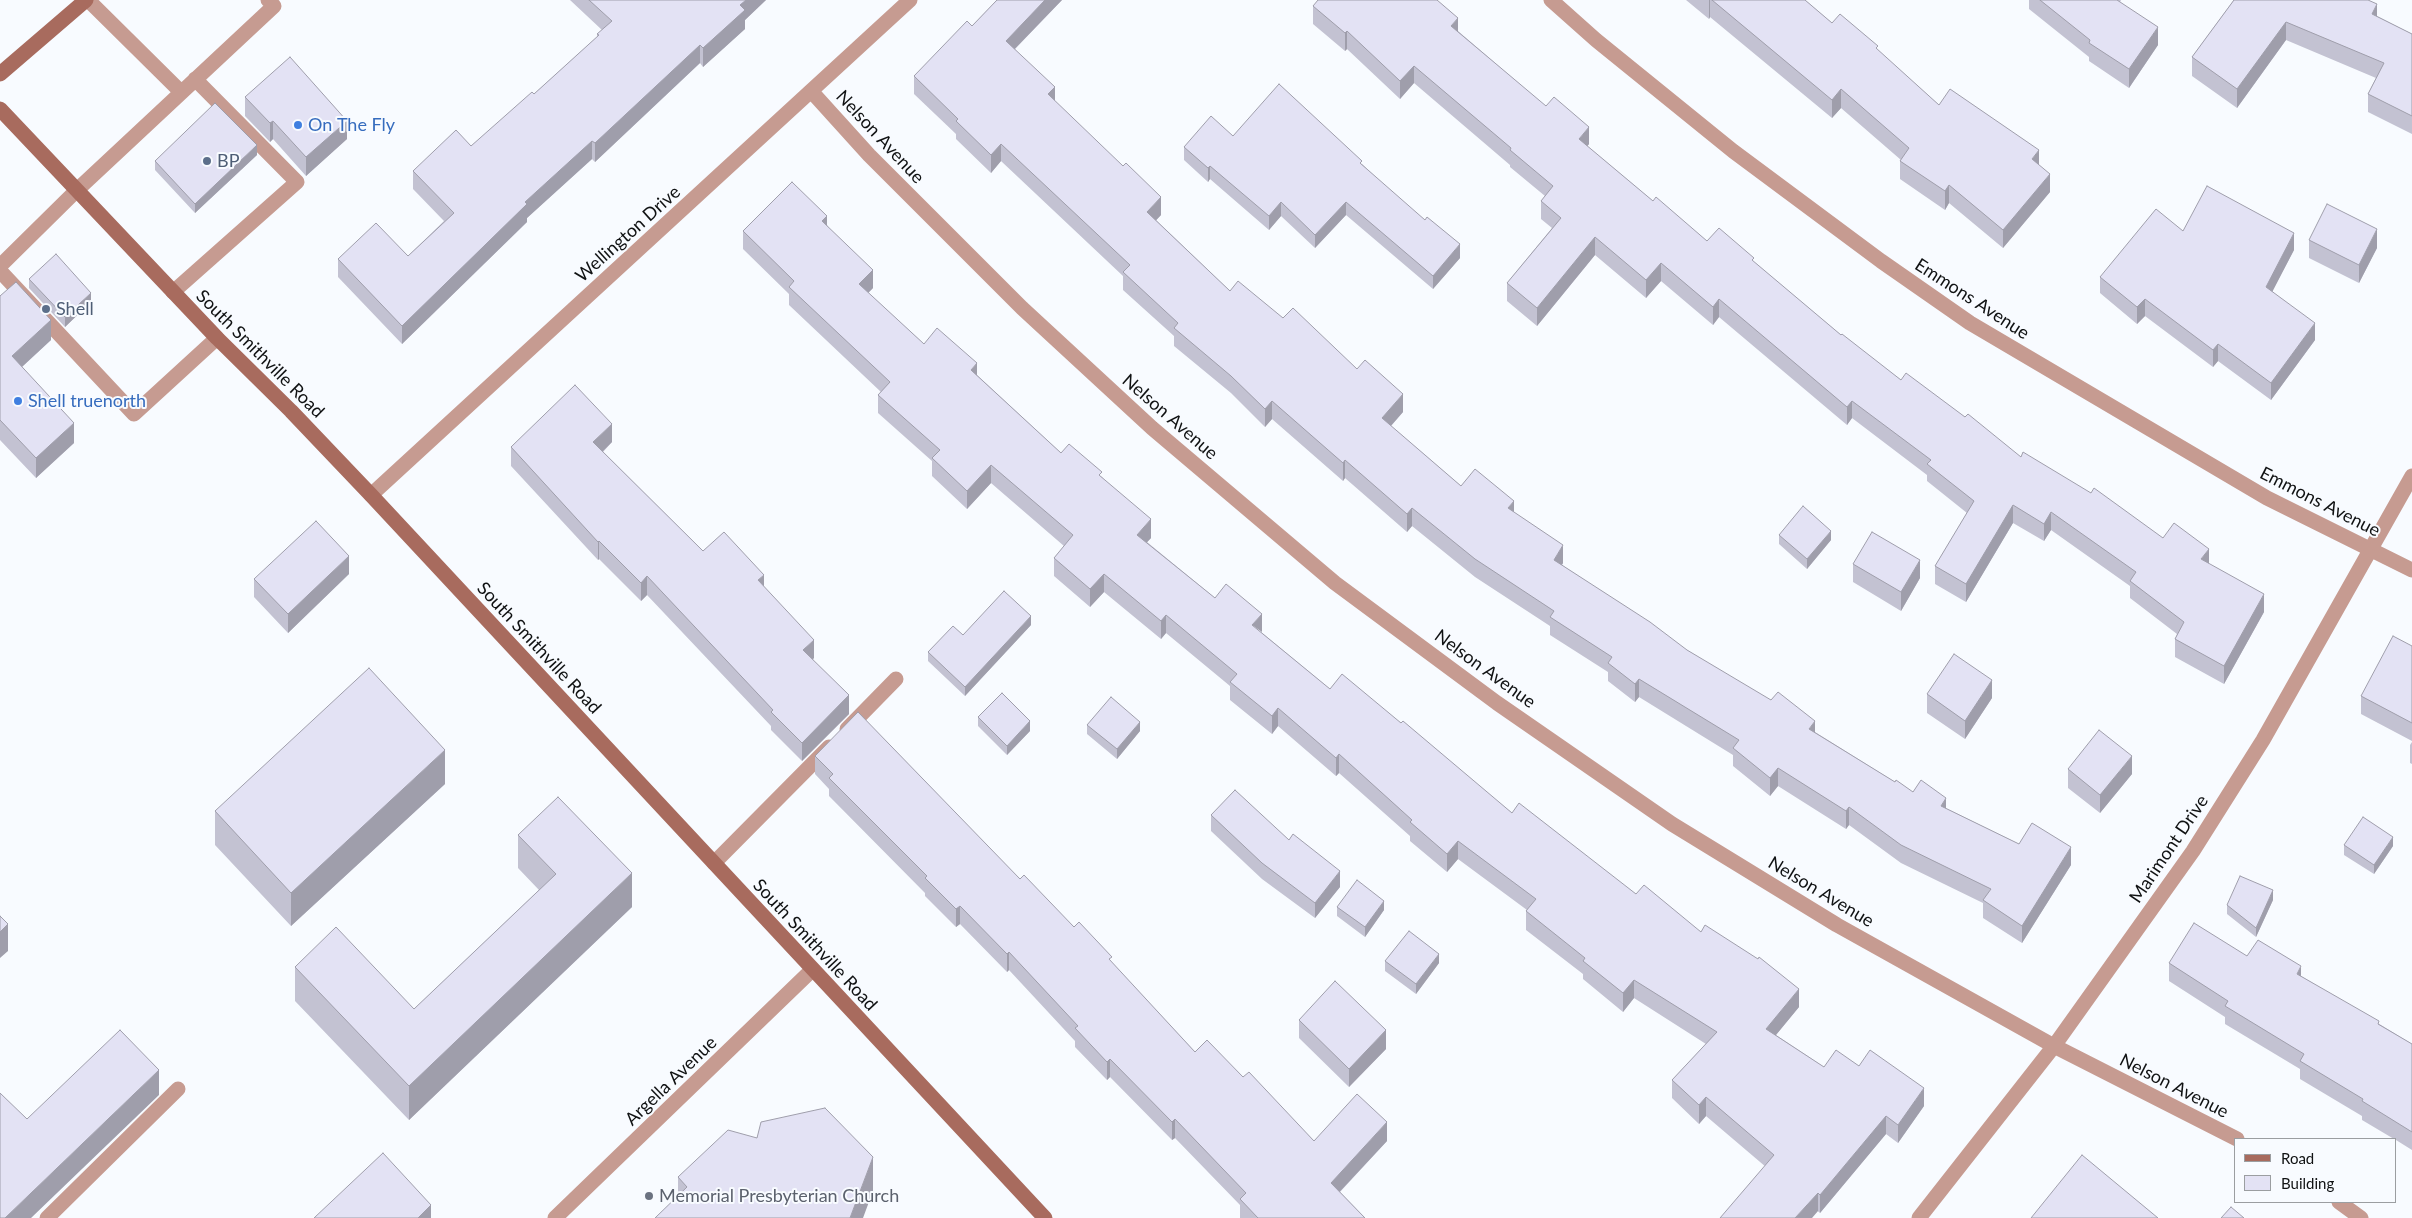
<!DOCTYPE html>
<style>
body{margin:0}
#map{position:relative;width:2412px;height:1218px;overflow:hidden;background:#f8fbff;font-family:Lato,sans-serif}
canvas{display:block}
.legend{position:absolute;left:2234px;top:1138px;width:162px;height:65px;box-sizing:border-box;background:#f8fbff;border:1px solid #9b9ea1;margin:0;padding:6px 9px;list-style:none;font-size:15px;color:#101213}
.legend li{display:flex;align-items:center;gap:10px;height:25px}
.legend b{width:25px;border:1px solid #9b9ea1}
</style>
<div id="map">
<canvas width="2412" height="1218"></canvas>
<ul class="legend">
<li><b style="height:6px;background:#a86b5e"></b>Road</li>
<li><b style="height:14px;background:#e3e2f4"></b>Building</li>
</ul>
</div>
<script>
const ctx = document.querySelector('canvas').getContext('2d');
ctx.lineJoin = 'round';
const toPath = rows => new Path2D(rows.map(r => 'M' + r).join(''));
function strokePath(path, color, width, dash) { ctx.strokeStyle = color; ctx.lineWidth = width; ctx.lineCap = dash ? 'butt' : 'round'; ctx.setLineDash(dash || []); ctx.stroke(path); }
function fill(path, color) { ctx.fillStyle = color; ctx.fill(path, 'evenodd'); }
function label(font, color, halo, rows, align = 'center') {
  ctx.font = font + ' Lato,sans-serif'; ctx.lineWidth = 4; ctx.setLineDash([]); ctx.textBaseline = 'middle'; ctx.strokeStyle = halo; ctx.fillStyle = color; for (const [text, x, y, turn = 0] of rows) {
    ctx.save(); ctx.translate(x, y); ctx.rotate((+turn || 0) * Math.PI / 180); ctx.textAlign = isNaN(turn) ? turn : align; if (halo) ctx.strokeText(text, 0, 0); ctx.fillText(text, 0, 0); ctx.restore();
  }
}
strokePath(toPath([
 [88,0,181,92],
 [0,266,77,190,274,6,268,0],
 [0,271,134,414,217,338],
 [173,292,297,182,195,79],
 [847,729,896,679],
 [714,863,829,747],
 [47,1218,178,1089]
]), '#c69b91', 15);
strokePath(toPath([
 [1551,0,1596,40,1733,151,1881,261,1970,323,2267,498,2412,570],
 [812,92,869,155,1022,308,1152,428,1335,583,1497,703,1672,824,1837,925,2054,1046,2237,1139],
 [371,495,910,0],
 [2339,1202,2361,1218],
 [555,1218,812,970],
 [1919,1218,2054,1046,2193,851,2263,740,2412,476]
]), '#c69b91', 15);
strokePath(toPath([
 [0,74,86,0],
 [0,109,217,338,291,411,371,495,1045,1218]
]), '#a86b5e', 15);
fill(toPath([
 [570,0,766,0,745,20,745,29,703,67,700,63,595,162,592,159,527,218,527,222,402,344,338,277,338,259,408,256,444,221,413,189,413,171,471,146,534,94,597,37,597,34,602,30],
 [997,0,1062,0,1015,49,1055,101,1161,215,1156,220,1230,291,1283,318,1357,369,1403,412,1391,426,1461,486,1514,512,1563,563,1562,565,1687,650,1815,732,1895,782,1913,792,2019,844,2071,865,2022,943,1983,918,1983,903,1901,863,1849,825,1846,829,1778,786,1770,796,1733,766,1733,755,1639,697,1635,702,1608,681,1608,672,1550,635,1550,626,1475,577,1412,526,1407,532,1345,478,1343,481,1272,419,1265,427,1231,393,1174,346,1174,336,1123,290,1123,276,1001,161,991,173,956,139,956,134,914,94,914,76,972,26],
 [1686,0,1805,0,1832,23,1878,51,1939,105,2039,165,2050,192,2003,248,1949,203,1945,210,1900,179,1900,161,1901,160,1841,108,1832,118,1710,17,1709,19],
 [2029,0,2121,0,2120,2,2158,45,2129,88,2089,61,2089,57,2029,9],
 [2233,0,2368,0,2377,16,2412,34,2412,134,2368,112,2368,94,2376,78,2286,40,2237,108,2192,76,2192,57,2233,1],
 [1313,6,1458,31,1589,144,1587,146,1653,201,1707,241,1754,262,1841,335,1901,380,1965,417,2021,457,2209,564,2264,612,2224,684,2175,657,2175,639,2177,634,2130,598,2130,586,2051,530,2044,541,2013,523,1966,602,1935,584,1935,566,1967,513,1927,481,1927,475,1852,418,1847,425,1719,317,1713,325,1661,281,1646,298,1595,255,1537,326,1507,301,1507,283,1552,228,1541,219,1541,201,1545,196,1510,167,1510,165,1414,83,1400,99,1347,49,1345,51,1313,24],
 [245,97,347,139,306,176,273,139,270,142,245,116],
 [1233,136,1362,164,1460,258,1433,289,1346,215,1315,248,1281,216,1269,230,1210,179,1208,182,1184,160,1184,147],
 [257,155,195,213,155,170,155,161],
 [827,225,873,288,868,293,924,344,977,375,1061,453,1102,477,1151,538,1147,542,1215,598,1261,632,1330,689,1401,723,1512,813,1636,894,1701,932,1799,1007,1776,1035,1824,1067,1859,1066,1924,1106,1898,1143,1886,1134,1820,1213,1706,1116,1699,1124,1672,1098,1672,1080,1706,1044,1634,998,1623,1012,1583,979,1583,974,1526,930,1526,911,1527,910,1458,859,1447,872,1410,841,1410,836,1339,773,1336,776,1278,726,1272,734,1230,700,1230,686,1166,633,1161,639,1104,592,1090,607,1054,576,1054,558,1064,546,991,483,967,509,932,476,932,461,878,413,878,395,881,392,789,305,789,294,743,249,743,231],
 [2183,231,2294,250,2272,291,2315,340,2271,400,2218,361,2213,367,2145,316,2137,324,2100,293,2100,277],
 [2309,240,2377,248,2359,283,2309,258],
 [29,279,91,302,65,327,29,288],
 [0,296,51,340,22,367,74,443,36,478,0,440],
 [612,442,603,452,703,551,764,587,814,658,813,659,849,714,802,761,771,730,771,726,647,595,641,601,599,559,598,560,511,466,511,447],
 [1779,535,1831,540,1807,569,1779,544],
 [1853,564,1920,578,1901,611,1853,582],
 [349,574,288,633,254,597,254,579],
 [1031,625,965,696,928,661,928,652,963,635],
 [2412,646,2412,741,2361,714,2361,696],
 [1927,694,1992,698,1965,739,1927,713],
 [978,717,1030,731,1007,755,978,726],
 [1087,725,1140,731,1117,759,1087,734],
 [2412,742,2412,764,2410,763,2410,745],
 [815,756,1020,879,1074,927,1112,963,1195,1052,1243,1077,1314,1141,1387,1141,1340,1192,1365,1218,1240,1218,1240,1205,1175,1138,1172,1140,1110,1077,1107,1080,1075,1047,1075,1041,1009,970,1007,972,960,924,956,927,925,896,925,893,829,796,829,789,815,774],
 [2068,769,2132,774,2100,813,2068,788],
 [445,784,291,926,215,845,215,811],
 [1211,815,1340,887,1315,918,1262,879,1211,831],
 [518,835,632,907,409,1120,295,1001,295,967,414,1009,539,890,518,868],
 [2344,845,2393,846,2374,874,2344,855],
 [2273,900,2256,937,2227,914,2227,905],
 [1337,907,1384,910,1365,937,1337,916],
 [2247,956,2301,976,2412,1044,2412,1150,2396,1140,2396,1139,2394,1139,2362,1120,2362,1116,2300,1079,2300,1069,2225,1024,2225,1017,2169,981,2169,963],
 [1385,961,1439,963,1416,994,1385,971],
 [1299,1020,1386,1049,1349,1087,1299,1038],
 [678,1177,873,1191,678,1196]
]), '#c3c2d2');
fill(toPath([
 [746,0,766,0,745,20,745,29,703,67,703,48,740,5],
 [1045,0,1062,0,1006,58,1006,41],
 [1709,0,1710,0,1710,17,1709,19],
 [2377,4,2377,22,2372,14],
 [1458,18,1458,36,1451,26],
 [2286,22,2286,40,2237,108,2237,89],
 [2158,27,2158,45,2129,88,2129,69],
 [1347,31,1347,49,1345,51,1345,33],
 [700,45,700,63,595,162,595,143],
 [1414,66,1414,83,1400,99,1400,81],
 [1055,87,1055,105,1048,94],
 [1841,89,1841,108,1832,118,1832,100],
 [273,121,273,139,270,142,270,123],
 [347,121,347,139,306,176,306,157],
 [1589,127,1589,144,1579,157,1579,139],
 [592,141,592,159,527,218,527,222,402,344,402,326,525,202],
 [1001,144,1001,161,991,173,991,155],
 [257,145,257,155,195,213,195,204],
 [2039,150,2039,169,2032,159],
 [1210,166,1210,179,1208,182,1208,168],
 [2050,174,2050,192,2003,248,2003,230],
 [1949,185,1949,203,1945,210,1945,191],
 [1161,197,1161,215,1147,230,1147,212],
 [1281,202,1281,216,1269,230,1269,216],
 [1346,202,1346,215,1315,248,1315,235],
 [827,216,827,234,822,221],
 [2377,229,2377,248,2359,283,2359,265],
 [2294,233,2294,250,2266,304,2266,287],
 [1595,237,1595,255,1537,326,1537,308],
 [1460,244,1460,258,1433,289,1433,276],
 [1661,263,1661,281,1646,298,1646,280],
 [873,270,873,288,859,302,859,284],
 [91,293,91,302,65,327,65,317],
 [1719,299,1719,317,1713,325,1713,307],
 [2145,299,2145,316,2137,324,2137,307],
 [51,320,51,340,12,376,12,356],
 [2315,323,2315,340,2271,400,2271,383],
 [2218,344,2218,361,2213,367,2213,350],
 [977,363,977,381,971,370],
 [1403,394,1403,412,1382,436,1382,418],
 [1272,401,1272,419,1265,427,1265,409],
 [1852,401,1852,418,1847,425,1847,407],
 [74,423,74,443,36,478,36,458],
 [612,424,612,442,593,461,593,442],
 [1345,460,1345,478,1343,481,1343,463],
 [991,465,991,483,967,509,967,491],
 [1514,501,1514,518,1508,508],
 [2013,505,2013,523,1966,602,1966,584],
 [1412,508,1412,526,1407,532,1407,514],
 [2051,512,2051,530,2044,541,2044,524],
 [1151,519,1151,538,1137,553,1137,535],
 [1831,531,1831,540,1807,569,1807,559],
 [599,541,599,559,598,560,598,542],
 [1563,545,1563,563,1554,578,1554,560],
 [2209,549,2209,567,2201,559],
 [349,556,349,574,288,633,288,614],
 [1920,560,1920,578,1901,611,1901,592],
 [1104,574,1104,592,1090,607,1090,589],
 [764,575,764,593,758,580],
 [647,576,647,595,641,601,641,583],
 [2264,594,2264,612,2224,684,2224,666],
 [1262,614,1262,632,1252,625],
 [1166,615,1166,633,1161,639,1161,621],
 [1031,616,1031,625,965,696,965,687],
 [814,640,814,658,803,668,803,650],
 [1639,679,1639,697,1635,702,1635,684],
 [1992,680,1992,698,1965,739,1965,721],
 [849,695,849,714,802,761,802,743],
 [1278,708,1278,726,1272,734,1272,716],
 [1030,721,1030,731,1007,755,1007,746],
 [1815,721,1815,739,1809,729],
 [1140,722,1140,731,1117,759,1117,749],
 [445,750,445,784,291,926,291,893],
 [1339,754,1339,773,1336,776,1336,758],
 [2132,756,2132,774,2100,813,2100,795],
 [1778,768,1778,786,1770,796,1770,778],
 [1946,798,1946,816,1941,806],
 [1849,807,1849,825,1846,829,1846,811],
 [2393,837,2393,846,2374,874,2374,865],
 [1458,841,1458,859,1447,872,1447,854],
 [2071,847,2071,865,2022,943,2022,926],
 [1340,871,1340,887,1315,918,1315,903],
 [632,873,632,907,409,1120,409,1086],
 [2273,890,2273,900,2256,937,2256,928],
 [1384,901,1384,910,1365,937,1365,927],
 [960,906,960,924,956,927,956,909],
 [8,924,8,951,0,958,0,932],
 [1009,952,1009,970,1007,972,1007,954],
 [1439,954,1439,963,1416,994,1416,984],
 [2301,966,2301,984,2297,974],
 [1634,980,1634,998,1623,1012,1623,993],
 [1799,989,1799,1007,1766,1047,1766,1029],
 [1386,1030,1386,1049,1349,1087,1349,1069],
 [1110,1059,1110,1077,1107,1080,1107,1062],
 [159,1070,159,1095,31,1218,5,1218],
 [1924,1088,1924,1106,1898,1143,1898,1125],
 [1706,1097,1706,1116,1699,1124,1699,1105],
 [1886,1116,1886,1134,1820,1213,1820,1195],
 [1175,1119,1175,1138,1172,1140,1172,1122],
 [1387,1122,1387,1141,1331,1201,1331,1183],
 [873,1157,873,1191,863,1218,850,1218],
 [1818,1193,1818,1211,1812,1218,1795,1218],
 [431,1205,431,1218,418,1218]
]), '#9f9eab');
const building = toPath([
 [589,0,746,0,740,5,745,10,703,48,700,45,595,143,592,141,525,202,527,204,402,326,338,259,376,223,408,256,454,213,413,171,456,130,471,146,532,92,534,94,599,35,597,34,612,21,589,0],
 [997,0,1045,0,1006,41,1055,87,1048,94,1123,166,1126,163,1161,197,1147,212,1230,291,1238,281,1283,318,1293,308,1357,369,1365,360,1403,394,1382,418,1461,486,1475,469,1514,501,1508,508,1563,545,1554,560,1650,622,1687,650,1771,700,1778,692,1815,721,1809,729,1895,782,1896,780,1913,792,1921,780,1946,798,1941,806,2019,844,2032,823,2071,847,2022,926,1983,900,1991,889,1901,845,1849,807,1846,811,1778,768,1770,778,1733,748,1739,740,1639,679,1635,684,1608,663,1612,657,1550,617,1554,611,1475,559,1412,508,1407,514,1345,460,1343,463,1272,401,1265,409,1231,376,1174,328,1178,323,1123,272,1130,265,1001,144,991,155,956,121,958,119,914,76,967,21,972,26,997,0],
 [1318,0,1437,0,1458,18,1451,26,1546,106,1554,97,1589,127,1579,139,1653,201,1656,197,1707,241,1719,228,1754,258,1752,260,1841,335,1842,334,1901,380,1906,373,1965,417,1968,414,2021,457,2023,452,2091,493,2094,488,2163,538,2174,523,2209,549,2201,559,2264,594,2224,666,2175,639,2184,622,2130,581,2136,572,2051,512,2044,524,2013,505,1966,584,1935,566,1974,501,1927,464,1931,460,1852,401,1847,407,1719,299,1713,307,1661,263,1646,280,1595,237,1537,308,1507,283,1561,218,1541,201,1553,186,1510,150,1511,148,1414,66,1400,81,1347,31,1345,33,1313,6,1318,0],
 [1712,0,1805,0,1832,23,1840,14,1878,46,1876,48,1939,105,1950,89,2039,150,2032,159,2050,174,2003,230,1949,185,1945,191,1900,161,1909,148,1841,89,1832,100,1712,0],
 [2040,0,2117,0,2158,27,2129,69,2089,43,2090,40,2040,0],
 [2234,0,2368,0,2377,4,2372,14,2412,34,2412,116,2368,94,2384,63,2286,22,2237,89,2192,57,2234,0],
 [290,57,347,121,306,157,273,121,270,123,245,97,290,57],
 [1279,84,1362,161,1360,163,1425,220,1427,217,1460,244,1433,276,1346,202,1315,235,1281,202,1269,216,1210,166,1208,168,1184,147,1211,116,1233,136,1279,84],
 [215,103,257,145,195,204,155,161,215,103],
 [792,182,827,216,822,221,873,270,859,284,924,344,937,328,977,363,971,370,1061,453,1069,444,1102,472,1099,475,1151,519,1137,535,1215,598,1226,584,1262,614,1252,625,1330,689,1342,674,1401,723,1403,721,1512,813,1519,803,1636,894,1644,885,1701,932,1705,925,1758,959,1759,957,1799,989,1766,1029,1824,1067,1836,1050,1859,1066,1870,1050,1924,1088,1898,1125,1886,1116,1820,1195,1818,1193,1795,1218,1720,1218,1774,1155,1706,1097,1699,1105,1672,1080,1717,1032,1634,980,1623,993,1583,961,1585,958,1526,911,1536,899,1458,841,1447,854,1410,822,1412,820,1339,754,1336,758,1278,708,1272,716,1230,682,1237,674,1166,615,1161,621,1104,574,1090,589,1054,558,1073,535,991,465,967,491,932,458,940,450,878,395,890,382,789,287,794,281,743,231,792,182],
 [2207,186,2294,233,2266,287,2315,323,2271,383,2218,344,2213,350,2145,299,2137,307,2100,277,2156,209,2183,231,2207,186],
 [2327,204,2377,229,2359,265,2309,240,2327,204],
 [56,254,91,293,65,317,29,279,56,254],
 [16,282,51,320,12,356,74,423,36,458,0,420,0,296,16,282],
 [575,385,612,424,593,442,703,551,724,532,764,575,758,580,814,640,803,650,849,695,802,743,771,712,773,710,647,576,641,583,599,541,598,542,511,447,575,385],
 [1803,506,1831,531,1807,559,1779,535,1803,506],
 [316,521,349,556,288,614,254,579,316,521],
 [1872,532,1920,560,1901,592,1853,564,1872,532],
 [1004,591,1031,616,965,687,928,652,953,626,963,635,1004,591],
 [2393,636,2412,646,2412,723,2361,696,2393,636],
 [1954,654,1992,680,1965,721,1927,694,1954,654],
 [369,668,445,750,291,893,215,811,369,668],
 [1002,693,1030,721,1007,746,978,717,1002,693],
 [1111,697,1140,722,1117,749,1087,725,1111,697],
 [858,712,1020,879,1024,875,1074,927,1079,922,1112,957,1109,959,1195,1052,1207,1040,1243,1077,1249,1072,1314,1141,1357,1094,1387,1122,1331,1183,1365,1218,1258,1218,1240,1199,1246,1193,1175,1119,1172,1122,1110,1059,1107,1062,1075,1028,1078,1026,1009,952,1007,954,960,906,956,909,925,878,927,876,829,778,833,774,815,756,858,712],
 [2099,730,2132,756,2100,795,2068,769,2099,730],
 [1235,790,1289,840,1293,834,1340,871,1315,903,1262,863,1211,815,1235,790],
 [558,797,632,873,409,1086,295,967,336,927,414,1009,556,874,518,835,558,797],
 [2363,817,2393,837,2374,865,2344,845,2363,817],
 [2240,876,2273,890,2256,928,2227,905,2240,876],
 [1357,880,1384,901,1365,927,1337,907,1357,880],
 [0,916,8,924,0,932,0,916],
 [2194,923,2247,956,2258,940,2301,966,2297,974,2379,1021,2378,1024,2412,1044,2412,1132,2362,1101,2363,1099,2300,1061,2304,1054,2225,1006,2228,1001,2169,963,2194,923],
 [1409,931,1439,954,1416,984,1385,961,1409,931],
 [1335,981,1386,1030,1349,1069,1299,1020,1335,981],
 [120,1030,159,1070,5,1218,0,1218,0,1093,27,1119,120,1030],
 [825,1108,873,1157,850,1218,655,1218,687,1187,678,1177,728,1130,757,1138,761,1122,825,1108],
 [383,1153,431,1205,418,1218,314,1218,383,1153],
 [2082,1155,2158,1218,2031,1218,2082,1155],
 [2231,1207,2244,1218,2221,1218,2231,1207]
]);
fill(building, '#e3e2f4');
strokePath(building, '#9f9eab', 1);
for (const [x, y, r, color] of [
 [298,125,5,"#3f7fe0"],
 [207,161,5,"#5c6f8a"],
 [46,309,5,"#5c6f8a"],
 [18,401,5,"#3f7fe0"],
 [649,1196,5,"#6b7280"]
]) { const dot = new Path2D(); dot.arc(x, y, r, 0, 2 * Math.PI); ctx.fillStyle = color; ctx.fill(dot); strokePath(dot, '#f8fbff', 2); }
label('18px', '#366cbe', '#f8fbff', [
 ["On The Fly",308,125],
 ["Shell truenorth",28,401]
], 'left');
label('18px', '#101213', '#f8fbff', [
 ["Nelson Avenue",880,137,47],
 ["Wellington Drive",628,234,-42],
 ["Emmons Avenue",1972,299,33],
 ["South Smithville Road",260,354,45],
 ["Nelson Avenue",1170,417,41],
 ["Emmons Avenue",2320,502,27],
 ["South Smithville Road",539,648,47],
 ["Nelson Avenue",1485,669,36],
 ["Marimont Drive",2169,849,-56],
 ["Nelson Avenue",1821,892,31],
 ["South Smithville Road",815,945,47],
 ["Argella Avenue",671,1081,-44],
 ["Nelson Avenue",2174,1086,27]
]);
label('18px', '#4e5e75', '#f8fbff', [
 ["BP",217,161],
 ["Shell",56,309]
], 'left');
label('18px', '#5b616d', '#f8fbff', [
 ["Memorial Presbyterian Church",659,1196]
], 'left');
</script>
